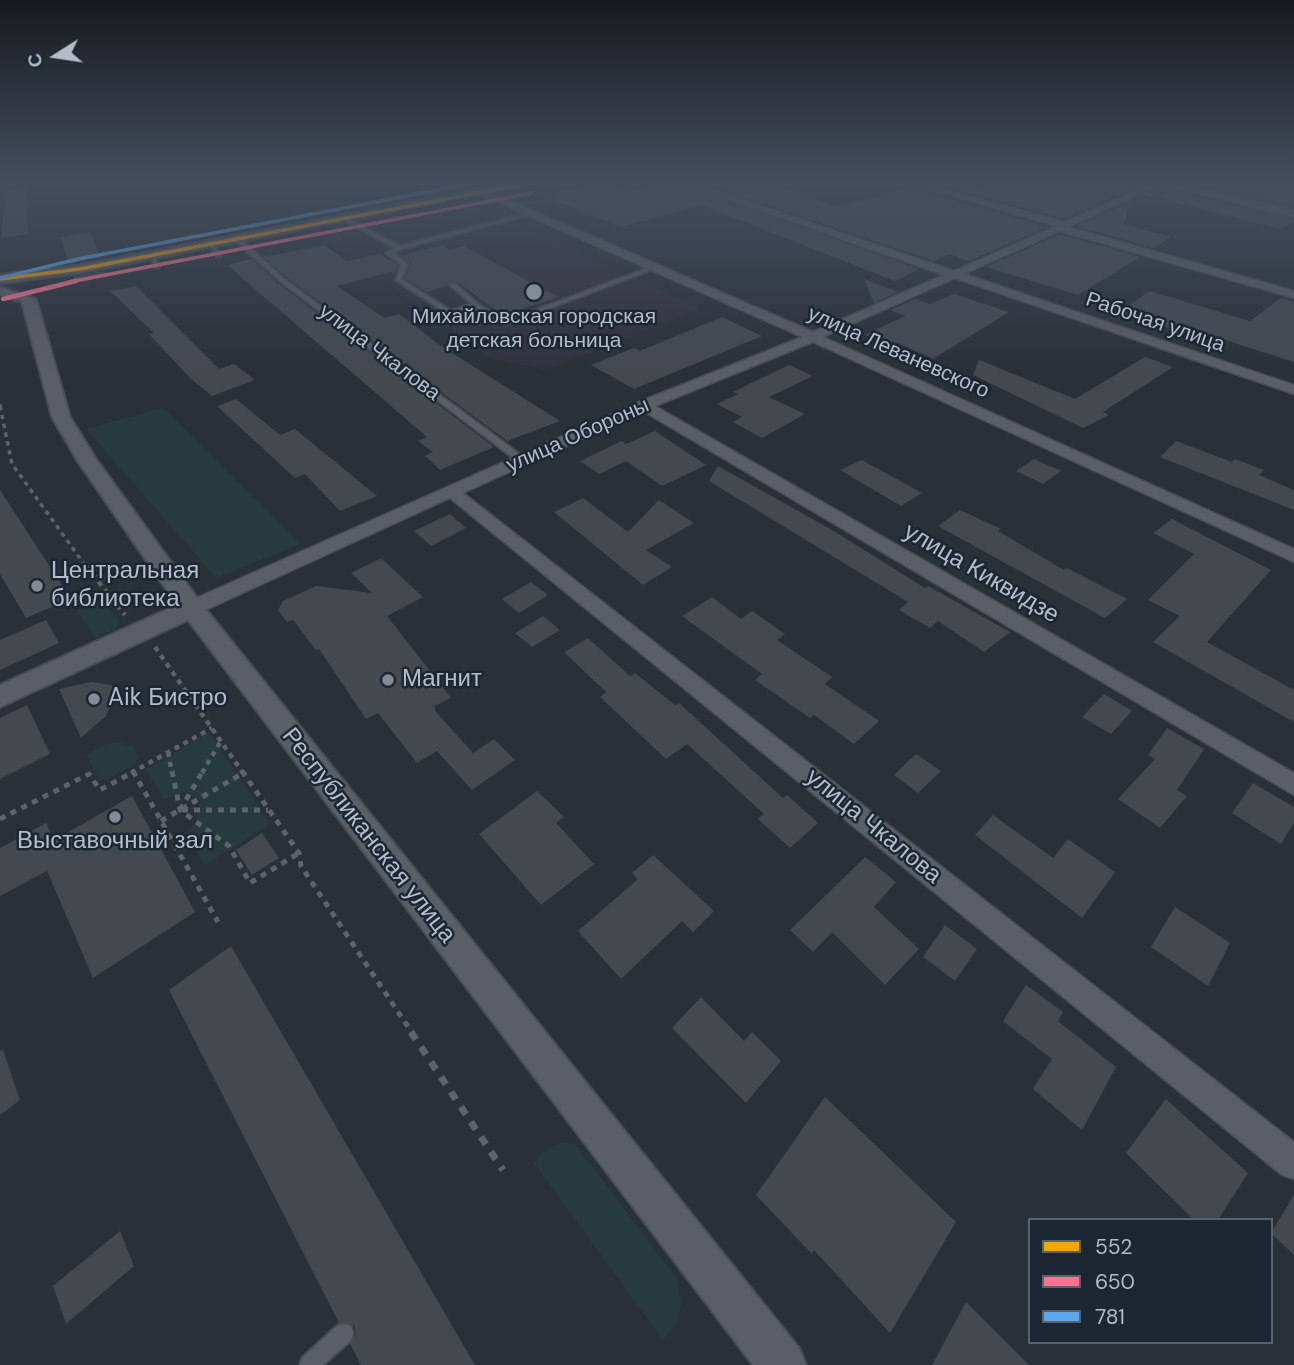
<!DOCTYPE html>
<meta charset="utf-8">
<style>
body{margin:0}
#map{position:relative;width:1294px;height:1365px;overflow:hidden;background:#2a3038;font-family:"DM Sans",sans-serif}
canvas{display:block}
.legend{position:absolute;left:1028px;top:1218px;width:245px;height:126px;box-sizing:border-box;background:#1d2633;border:2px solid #59626f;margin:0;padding:9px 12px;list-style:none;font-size:21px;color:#b4bcc9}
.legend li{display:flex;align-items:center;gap:14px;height:35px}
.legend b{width:35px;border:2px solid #59626f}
.north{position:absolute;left:21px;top:21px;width:70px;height:70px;-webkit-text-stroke:5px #1d2633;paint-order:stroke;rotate:258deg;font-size:19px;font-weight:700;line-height:28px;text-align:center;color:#b4bcc9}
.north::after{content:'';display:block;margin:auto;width:24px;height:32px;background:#b4bcc9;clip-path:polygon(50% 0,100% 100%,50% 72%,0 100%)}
</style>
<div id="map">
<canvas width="1294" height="1365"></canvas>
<ul class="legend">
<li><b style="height:9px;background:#f7a600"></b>552</li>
<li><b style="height:9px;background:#fc738d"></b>650</li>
<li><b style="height:9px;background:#5aa8eb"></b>781</li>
</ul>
<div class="north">С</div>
</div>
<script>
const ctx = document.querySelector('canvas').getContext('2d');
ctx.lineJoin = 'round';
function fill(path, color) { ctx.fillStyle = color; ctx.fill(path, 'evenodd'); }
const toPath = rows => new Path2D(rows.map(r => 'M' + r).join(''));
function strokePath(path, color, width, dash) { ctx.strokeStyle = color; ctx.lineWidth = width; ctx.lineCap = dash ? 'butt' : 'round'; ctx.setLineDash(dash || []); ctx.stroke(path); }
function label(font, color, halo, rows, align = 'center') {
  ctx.font = font + ' "DM Sans",sans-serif'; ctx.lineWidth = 5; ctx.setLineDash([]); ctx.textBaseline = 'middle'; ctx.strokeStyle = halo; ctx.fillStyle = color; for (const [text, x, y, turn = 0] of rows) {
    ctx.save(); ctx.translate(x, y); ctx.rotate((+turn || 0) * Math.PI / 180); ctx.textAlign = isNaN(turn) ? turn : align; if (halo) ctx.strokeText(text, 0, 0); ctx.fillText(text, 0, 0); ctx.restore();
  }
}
fill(toPath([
 [470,206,508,220,701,308,547,370,491,358,323,237]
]), '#31303e');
fill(toPath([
 [163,408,301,544,216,578,86,429],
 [103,602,119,621,116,629,95,638,77,611],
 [209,732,270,824,205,865,185,833,195,823,201,800,187,791,164,799,146,770],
 [119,742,133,747,138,757,135,764,106,780,100,780,86,755,106,744],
 [561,1142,575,1144,677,1278,681,1305,677,1323,663,1340,534,1163,543,1152]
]), '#273a3e');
fill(toPath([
 [597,183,607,183,629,192,661,183,679,183,919,269,895,281,701,205,621,227,543,196],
 [702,183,772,183,838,207,911,187,1048,227,969,261,949,254,934,261],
 [932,183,967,183,981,187,992,183,1147,183,1064,219],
 [1188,183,1294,183,1294,207],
 [27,187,28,234,1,238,6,190],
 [1162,187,1294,220,1294,222,1281,229,1145,195],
 [1130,201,1124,224,1171,237,1153,248,1076,226],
 [91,232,100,258,69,264,61,237],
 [1060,234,1140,257,1078,295,986,267],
 [324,245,347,261,380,254,399,265,395,275,391,272,337,286,384,318,399,314,441,346,560,421,507,441,286,277,263,257],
 [441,245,451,250,464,246,558,297,503,315,457,282,427,292,404,278,411,263,401,256],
 [252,259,278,283,494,447,440,470,425,456,433,452,418,441,427,437,227,265],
 [105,271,107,277,75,283,73,277],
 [864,279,898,292,874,303],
 [136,286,219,369,234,364,255,380,212,396,191,379,149,334,154,333,110,291],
 [1150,291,1250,321,1281,298,1294,302,1294,362,1204,333,1198,337,1118,312],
 [954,294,1009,312,933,359,898,343,891,346,865,335,905,316,890,310,915,299,929,304],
 [722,317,762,336,634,389,591,365,634,348,640,351],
 [1145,357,1173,367,1103,412,1109,415,1083,428,973,375,979,360,1075,399],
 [789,365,813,376,769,397,805,414,762,438,733,422,742,417,717,404,738,394,733,392],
 [236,399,280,435,295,429,377,496,340,511,305,474,295,478,217,406],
 [655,431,706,465,662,486,626,461,599,474,580,461,622,441,626,444],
 [1176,441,1232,462,1235,459,1264,470,1259,475,1294,490,1294,510,1160,457],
 [1034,459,1061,471,1043,484,1016,471],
 [862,460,922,493,901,506,840,470],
 [718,466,832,530,925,588,928,586,1010,632,984,652,938,621,930,628,899,610,908,602,709,481],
 [0,490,71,599,26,618,0,574],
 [583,498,628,532,659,500,694,523,646,550,672,567,643,585,554,512],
 [960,510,1001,529,998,531,1064,570,1067,568,1127,599,1105,618,938,526],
 [450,514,466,528,431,546,414,531],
 [1172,519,1271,570,1207,642,1294,690,1294,722,1153,642,1180,616,1148,600,1194,554,1153,533],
 [381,558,423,597,387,616,451,698,434,706,436,712,473,753,494,739,515,760,472,790,437,751,417,763,378,713,366,719,319,649,316,650,293,620,287,622,278,610,283,601,316,586,372,593,351,573],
 [531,582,548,595,519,613,502,599],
 [712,597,741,619,752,611,785,634,777,640,832,677,825,684,879,721,854,744,814,715,810,718,755,680,762,674,682,616],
 [543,616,560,630,532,647,515,633],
 [46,620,59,643,0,670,0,640],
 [588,638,630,676,635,673,675,705,679,703,783,798,787,795,818,823,790,848,758,819,764,814,687,744,666,759,600,697,606,692,564,652],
 [91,682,112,685,115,695,106,716,81,738,59,689],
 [1104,694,1132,711,1111,734,1082,717],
 [27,705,50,754,0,779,0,718],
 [1167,728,1204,749,1177,790,1187,796,1160,828,1118,799,1155,759,1148,755],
 [916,754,941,771,918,793,894,775],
 [1253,783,1294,807,1294,823,1281,844,1232,813],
 [537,791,564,817,556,823,594,864,541,905,479,834],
 [132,796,195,912,93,978,47,871,0,896,0,848,46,823,54,840],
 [993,815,1053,858,1068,839,1115,872,1082,918,975,835],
 [262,833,279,858,252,875,236,850],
 [653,855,714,911,693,932,682,921,621,979,578,931,638,879,632,873],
 [865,857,896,882,874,907,919,949,885,985,832,932,813,952,790,930],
 [1175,907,1230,943,1208,986,1151,947],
 [945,925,977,949,955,981,923,957],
 [231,946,419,1269,475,1365,361,1365,350,1344,356,1334,354,1325,339,1323,169,990],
 [1026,985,1063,1012,1058,1021,1116,1067,1082,1130,1033,1089,1052,1059,1003,1021],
 [701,997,744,1041,752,1032,781,1061,746,1103,672,1028],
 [3,1050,20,1100,0,1115,0,1051],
 [825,1097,956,1222,890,1333,814,1250,812,1254,756,1195],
 [1166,1099,1248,1173,1218,1220,1194,1220,1126,1153],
 [1294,1195,1294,1255,1271,1233],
 [120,1231,134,1266,66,1324,53,1286],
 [966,1302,1029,1365,932,1365]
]), '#444950');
const service = toPath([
 [528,213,532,214,401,249,393,253,408,264,401,279,451,311,472,304,450,285,455,284,478,304,506,321,651,267,656,268,505,325,475,307,448,314,396,280,402,264,386,253,395,248,342,219,346,218,400,246,528,213],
 [236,239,240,239,284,279,526,459,526,463,520,463,280,281,236,241,236,239],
 [208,244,212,244,221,254,221,256,217,256,208,244],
 [150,255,154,255,159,267,155,267,150,255],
 [344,1324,351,1326,353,1333,351,1340,323,1365,300,1365,302,1358,337,1326,344,1324]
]);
const minor = toPath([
 [0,183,7,183,0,186,0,183],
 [682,183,694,183,954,271,1056,226,908,183,922,183,1064,222,1153,183,1164,183,1068,227,1294,291,1294,298,1060,231,964,274,1294,385,1294,394,955,278,823,337,1294,549,1294,562,813,342,655,406,1294,773,1294,795,643,411,463,493,1294,1142,1294,1179,1282,1175,450,498,199,613,185,613,182,608,185,603,639,402,802,337,479,194,479,190,485,190,813,332,944,275,682,183]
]);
const tertiary = toPath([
 [513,183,535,183,80,273,0,283,0,275,80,265,513,183],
 [1158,183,1177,183,1294,210,1294,218,1158,183],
 [0,287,36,299,70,417,96,459,200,602,799,1348,806,1365,753,1365,188,620,0,707,0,685,177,605,77,460,52,417,22,302,0,295,0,287]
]);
strokePath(service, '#484c53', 4);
strokePath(minor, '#484c53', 3);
strokePath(tertiary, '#484c53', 4);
strokePath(toPath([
 [0,404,1,408]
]), '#5d636a', 2.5, [3.5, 3.5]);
strokePath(toPath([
 [0,406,12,464,87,568]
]), '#5d636a', 3.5, [4.5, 4.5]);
strokePath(toPath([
 [86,566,125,615],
 [155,647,243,773],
 [168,752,172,773],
 [131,773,212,728],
 [202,773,221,741]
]), '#5d636a', 4.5, [5, 5]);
strokePath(toPath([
 [133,771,218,922],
 [172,771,180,810,229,846,250,883,299,853],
 [242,771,299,853,301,866,412,1033],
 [180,810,203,771],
 [182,810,268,810],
 [0,819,89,774,100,790,135,771],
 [161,821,243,773]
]), '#5d636a', 5, [6, 6]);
strokePath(toPath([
 [411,1032,503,1170]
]), '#5d636a', 7, [9, 9]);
fill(service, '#5a5e66');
fill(minor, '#5a5e66');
fill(tertiary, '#5a5e66');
strokePath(toPath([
 [0,279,80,269,530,183]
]), '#f7a600', 3.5);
strokePath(toPath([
 [69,282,532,193]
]), '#fc738d', 3.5);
strokePath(toPath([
 [3,299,76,281]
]), '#fc738d', 4.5);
strokePath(toPath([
 [0,278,78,259,475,183]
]), '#5aa8eb', 3.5);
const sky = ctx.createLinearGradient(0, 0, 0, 374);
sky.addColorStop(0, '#171a1f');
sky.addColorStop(0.49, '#444e5e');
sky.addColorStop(1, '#444e5e00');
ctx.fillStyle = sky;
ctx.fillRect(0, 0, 1294, 374);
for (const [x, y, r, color] of [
 [534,292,9,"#848b96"],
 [37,586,7,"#848b96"],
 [388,680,7,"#848b96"],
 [94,699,7,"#848b96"],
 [115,817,7,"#848b96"]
]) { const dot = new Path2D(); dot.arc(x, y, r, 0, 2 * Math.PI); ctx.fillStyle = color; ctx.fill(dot); strokePath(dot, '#1d2633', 2.5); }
label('21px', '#b4bcc9', '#1d2633', [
 ["Михайловская городская",534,317],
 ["детская больница",534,341]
]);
label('21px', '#b4bcc9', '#1d2633', [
 ["Рабочая улица",1155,323,19],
 ["улица Чкалова",379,353,37],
 ["улица Леваневского",898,353,24],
 ["улица Обороны",578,436,-24]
]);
label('24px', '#b4bcc9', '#1d2633', [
 ["Центральная",51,572],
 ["библиотека",51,600],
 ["Магнит",402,680],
 ["Aik Бистро",108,699],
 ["Выставочный зал",115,842,"center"]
], 'left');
label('24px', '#b4bcc9', '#1d2633', [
 ["улица Киквидзе",981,574,30],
 ["улица Чкалова",873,827,39],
 ["Республиканская улица",368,836,52]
]);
</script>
